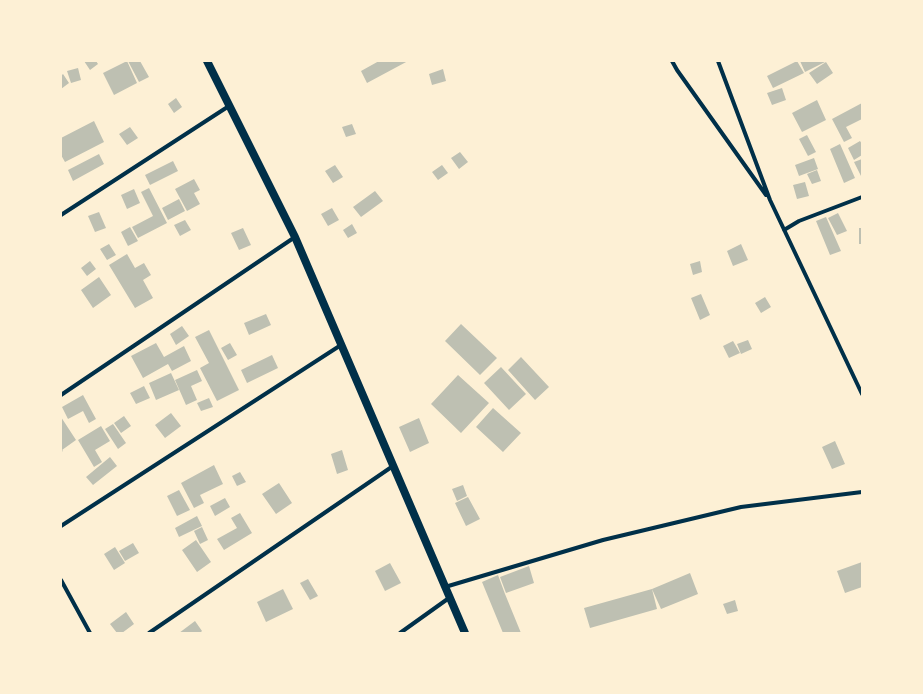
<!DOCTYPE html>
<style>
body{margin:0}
#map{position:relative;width:923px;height:694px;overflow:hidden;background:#fdf0d5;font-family:Karla,sans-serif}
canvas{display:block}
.frame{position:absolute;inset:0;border:62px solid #fdf0d5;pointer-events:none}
</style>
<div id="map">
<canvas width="923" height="694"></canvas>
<div class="frame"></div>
</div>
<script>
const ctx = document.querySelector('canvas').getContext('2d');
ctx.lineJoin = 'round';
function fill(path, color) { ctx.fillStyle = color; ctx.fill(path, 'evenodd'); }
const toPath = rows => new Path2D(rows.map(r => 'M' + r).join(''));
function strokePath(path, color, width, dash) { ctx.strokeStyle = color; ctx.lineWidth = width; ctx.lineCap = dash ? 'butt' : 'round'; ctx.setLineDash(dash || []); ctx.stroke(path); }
fill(toPath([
 [84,61,96,61,98,64,90,70],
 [127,61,137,83,114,95,103,73],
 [128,61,140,61,149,77,139,82],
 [379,61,408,61,367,83,361,71],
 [797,61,804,73,773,88,767,76],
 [800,61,824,61,825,62,805,72],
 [826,62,833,73,817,84,809,73],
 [78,68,81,80,71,83,67,71],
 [443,69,446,81,432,85,429,74],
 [63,74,69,83,61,89,61,76],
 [782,88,786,100,772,105,767,93],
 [176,98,182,107,174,113,168,104],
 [817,100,826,120,802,132,792,113],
 [862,103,862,119,846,127,852,138,844,142,832,119],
 [94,121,104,142,65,162,61,155,61,138],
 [352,124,356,134,346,137,342,127],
 [130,127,138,138,127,145,119,134],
 [807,135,816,152,808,156,799,139],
 [860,141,862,144,862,155,854,160,848,148],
 [840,144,855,178,844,183,830,149],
 [460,152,468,162,459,169,451,158],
 [99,154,104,164,73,181,68,170],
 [814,158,818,169,799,176,795,165],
 [862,159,862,175,861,176,854,162],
 [173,161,178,171,150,185,145,175],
 [335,165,343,177,333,183,325,171],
 [442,165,448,173,438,180,432,172],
 [817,170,821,181,812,184,807,174],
 [194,179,200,190,194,193,200,204,187,211,175,189],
 [805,182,809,196,797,199,793,185],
 [149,188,167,223,138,238,132,227,153,216,141,192],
 [134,189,140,203,127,209,121,195],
 [375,191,383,201,361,217,353,207],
 [179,199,185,211,168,220,162,208],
 [332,208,339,220,328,226,321,214],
 [99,212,106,228,95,232,88,216],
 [838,213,847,231,837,235,828,218],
 [826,217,841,251,830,255,816,221],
 [185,220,191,230,180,236,174,225],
 [352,224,357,233,348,238,343,230],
 [130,227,138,241,128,246,121,232],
 [243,228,251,245,239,250,231,233],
 [859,228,862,228,862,244,859,244],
 [109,244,116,255,107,260,100,249],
 [741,244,748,260,733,266,727,251],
 [127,254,135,268,144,263,151,275,143,280,153,298,135,308,109,265],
 [90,261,96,269,87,276,81,268],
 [700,261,702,272,693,275,690,264],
 [99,277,111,295,93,308,81,290],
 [701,294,710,315,700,320,691,298],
 [765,297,771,307,761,313,755,303],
 [266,314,271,325,249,335,244,323],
 [461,324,497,358,480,375,445,341],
 [182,326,189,336,176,345,170,334],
 [209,330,239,390,217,401,200,368,209,363,195,337],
 [748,340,752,349,741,354,737,344],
 [733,341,740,353,729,358,723,346],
 [156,343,164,357,184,346,191,361,172,371,168,364,143,378,131,356],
 [230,343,237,355,228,360,221,348],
 [272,355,278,368,247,383,241,370],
 [521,357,549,387,535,400,508,370],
 [501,367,526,394,509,410,484,383],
 [197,370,202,381,191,386,197,400,186,405,175,380],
 [171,373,179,390,156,400,149,383],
 [458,375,489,403,461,433,431,404],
 [144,386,150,398,136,404,130,393],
 [83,395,96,419,89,423,83,411,68,419,62,407],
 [209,398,213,407,201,411,197,403],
 [493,408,521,433,503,452,476,427],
 [171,413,181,426,165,438,155,425],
 [124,416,131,426,121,433,114,423],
 [61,417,76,440,62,450,63,451,61,452],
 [419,418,429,443,410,452,399,427],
 [113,424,126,443,118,449,105,429],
 [101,426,110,441,95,450,102,462,94,467,78,440],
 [835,441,845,464,832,469,822,447],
 [342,450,348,470,337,474,331,454],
 [110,457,117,466,93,485,86,477],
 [214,465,223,484,200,495,204,503,194,508,181,483],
 [240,472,246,482,237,486,232,476],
 [279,483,292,503,276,514,262,494],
 [463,485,467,496,457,501,452,489],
 [179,490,190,510,177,516,167,496],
 [468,497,480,519,466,526,455,503],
 [225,498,230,507,215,516,210,506],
 [240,513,252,533,224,550,217,539,237,528,231,518],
 [197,516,202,526,179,537,175,528],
 [202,527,208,540,200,544,194,531],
 [196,540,211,562,197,572,182,550],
 [133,543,139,553,125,561,119,551],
 [115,547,125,563,114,570,104,554],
 [862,562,862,587,845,593,837,571],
 [390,563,401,583,385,591,375,571],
 [529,566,534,583,506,593,500,577],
 [690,573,698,594,661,609,652,589],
 [498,575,505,594,521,633,503,633,482,582],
 [308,579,318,596,310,600,300,583],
 [283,589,293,609,266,622,257,602],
 [652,589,657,609,590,628,584,608],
 [735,600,738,611,727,614,723,604],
 [126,612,134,624,122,633,117,633,110,624],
 [195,621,202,631,200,633,179,633]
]), '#bec0b2');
strokePath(toPath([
 [672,61,677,70,766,195],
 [718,61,770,200,862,394],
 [61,215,229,106],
 [784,230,799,221,862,197],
 [61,395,295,237],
 [61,526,341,345],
 [61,580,90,633],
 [445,587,603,540,741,507,862,492],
 [149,633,393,466],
 [400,633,449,598]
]), '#003049', 4);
strokePath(toPath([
 [207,61,295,237,465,633]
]), '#003049', 8);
</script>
